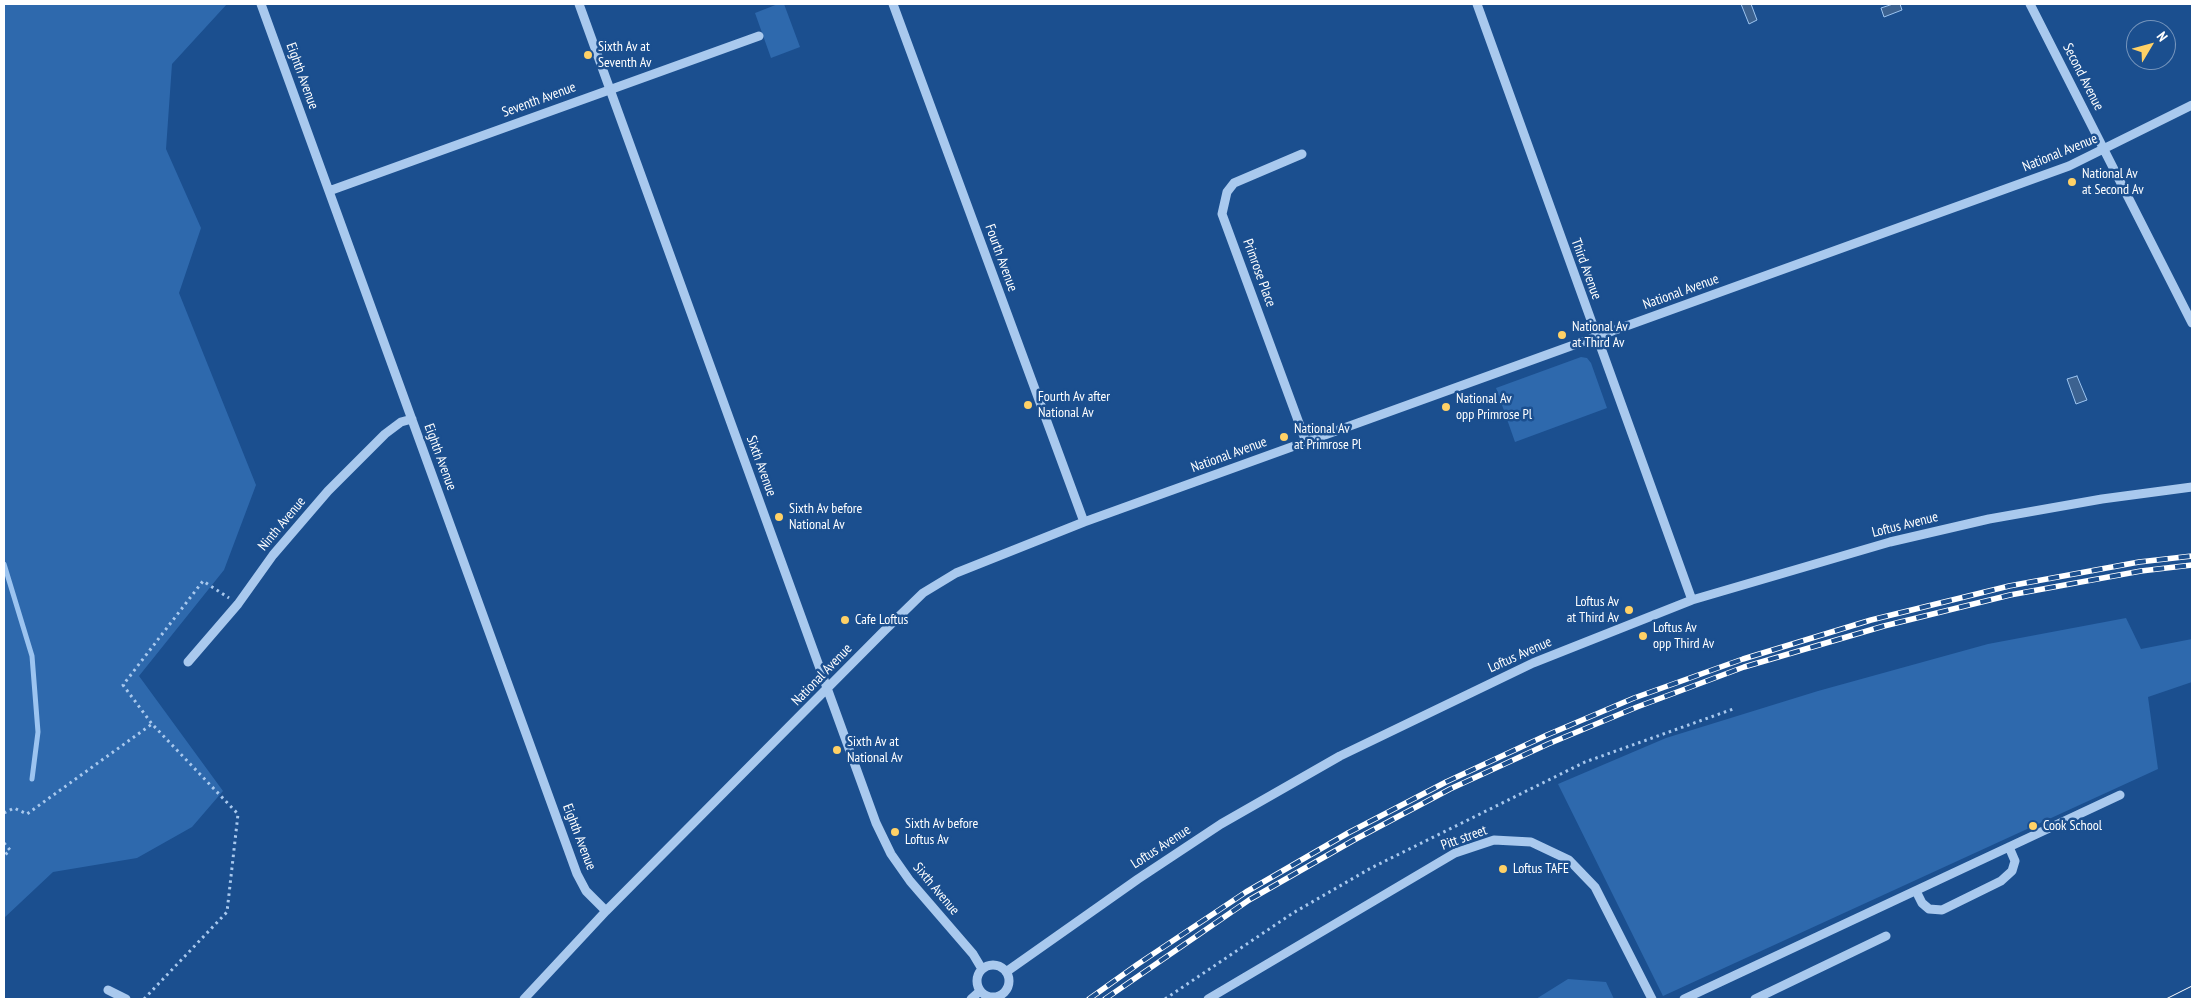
<!DOCTYPE html>
<style>
body{margin:0}
#map{position:relative;width:2196px;height:1003px;overflow:hidden;background:#1b4f8f;font-family:"PT Sans Narrow",sans-serif}
canvas{display:block}
.frame{position:absolute;inset:0;border:5px solid #fff;pointer-events:none}
.north{position:absolute;left:2126px;top:20px;width:50px;height:50px;box-sizing:border-box;background:#1b4f8f;border:1px solid #7695bc;border-radius:50%;rotate:53deg;font-size:14px;font-weight:700;line-height:20px;text-align:center;color:#fff}
.north::after{content:'';display:block;margin:auto;width:18px;height:22px;background:#ffd166;clip-path:polygon(50% 0,100% 100%,50% 72%,0 100%)}
</style>
<div id="map">
<canvas width="2196" height="1003"></canvas>
<div class="frame"></div>
<div class="north">N</div>
</div>
<script>
const ctx = document.querySelector('canvas').getContext('2d');
ctx.lineJoin = 'round';
function fill(path, color) { ctx.fillStyle = color; ctx.fill(path, 'evenodd'); }
const toPath = rows => new Path2D(rows.map(r => 'M' + r).join(''));
function strokePath(path, color, width, dash) { ctx.strokeStyle = color; ctx.lineWidth = width; ctx.lineCap = dash ? 'butt' : 'round'; ctx.setLineDash(dash || []); ctx.stroke(path); }
function label(font, color, halo, rows, align = 'center') {
  ctx.font = font + ' "PT Sans Narrow",sans-serif'; ctx.lineWidth = 5; ctx.setLineDash([]); ctx.textBaseline = 'middle'; ctx.strokeStyle = halo; ctx.fillStyle = color; for (const [text, x, y, turn = 0] of rows) {
    ctx.save(); ctx.translate(x, y); ctx.rotate((+turn || 0) * Math.PI / 180); ctx.textAlign = isNaN(turn) ? turn : align; if (halo) ctx.strokeText(text, 0, 0); ctx.fillText(text, 0, 0); ctx.restore();
  }
}
fill(toPath([
 [4,4,227,4,172,64,166,149,201,228,179,293,256,485,224,570,139,676,223,791,192,827,137,858,53,872,4,918],
 [778,4,784,4,800,47,771,58,755,13],
 [1581,357,1587,358,1591,363,1607,408,1515,442,1496,388],
 [2126,618,2141,649,2192,639,2192,682,2148,697,2158,769,1663,996,1558,784,1666,738,1818,691,1988,644],
 [1568,979,1606,982,1614,999,1536,999]
]), '#2e69ad');
const water = toPath([
 [1741,4,1751,4,1757,20,1749,24,1741,4],
 [1893,4,1900,4,1902,10,1884,17,1881,8,1893,4],
 [2077,376,2087,400,2076,404,2067,379,2077,376]
]);
fill(water, '#3c6290');
strokePath(water, '#9cc4f0', 1);
strokePath(toPath([
 [4,564,32,656,38,732,32,779]
]), '#9cc4f0', 5);
strokePath(toPath([
 [4,813,14,808,27,814,152,724],
 [4,843,10,850,4,856],
 [144,999,227,912,238,814,152,724,123,685,203,581,229,598],
 [1165,999,1293,913,1371,868,1585,762,1736,708]
]), '#a9c9ee', 3, [2.5, 4]);
strokePath(toPath([
 [261,4,577,874,586,891,606,911],
 [579,4,876,823,891,854,910,881,973,954,982,969],
 [893,4,1084,522],
 [1477,4,1692,600],
 [2030,4,2192,323],
 [1302,154,1234,183,1227,192,1222,214,1306,442],
 [329,191,759,36],
 [188,662,238,604,273,555,328,491,385,434,401,422,412,419],
 [1916,891,1922,903,1929,909,1942,910,2001,881,2012,871,2015,861,2009,847],
 '977 981a16 16 0 1 1 32 0a16 16 0 1 1-32 0Z',
 [1006,972,1138,879,1221,824,1340,756,1533,663,1692,600,1890,542,1989,519,2102,499,2192,487],
 [108,990,126,999],
 [524,999,606,911,885,630,923,593,956,573,1084,522,2069,166,2192,105],
 [971,999,980,991],
 [1208,999,1455,853,1494,840,1531,842,1569,860,1595,887,1652,999],
 [1684,999,2120,795],
 [1755,999,1886,936]
]), '#a9c9ee', 9);
strokePath(toPath([
 [2166,999,2192,986]
]), '#fff', 1);
const rail = toPath([
 [1089,999,1138,964,1246,892,1348,833,1446,782,1547,735,1634,698,1743,659,1871,620,2009,586,2139,562,2192,556],
 [1105,999,1249,900,1354,840,1450,789,1548,744,1637,707,1744,667,1884,626,2010,595,2141,571,2192,565]
]);
strokePath(rail, '#fff', 5.5);
strokePath(rail, '#1b4f8f', 4, [11]);
for (const [x, y, r, color] of [
 [588,55,5,"#ffd166"],
 [2072,182,5,"#ffd166"],
 [1562,335,5,"#ffd166"],
 [1028,405,5,"#ffd166"],
 [1446,407,5,"#ffd166"],
 [1284,437,5,"#ffd166"],
 [779,517,5,"#ffd166"],
 [1629,610,5,"#ffd166"],
 [845,620,5,"#ffd166"],
 [1643,636,5,"#ffd166"],
 [837,750,5,"#ffd166"],
 [2033,826,5,"#ffd166"],
 [895,832,5,"#ffd166"],
 [1503,869,5,"#ffd166"]
]) { const dot = new Path2D(); dot.arc(x, y, r, 0, 2 * Math.PI); ctx.fillStyle = color; ctx.fill(dot); strokePath(dot, '#1b4f8f', 2); }
label('14px', '#fff', '#1b4f8f', [
 ["Sixth Av at",598,47],
 ["Seventh Av",598,63],
 ["National Av",2082,174],
 ["at Second Av",2082,190],
 ["National Av",1572,327],
 ["at Third Av",1572,343],
 ["Fourth Av after",1038,397],
 ["National Av",1038,413],
 ["National Av",1456,399],
 ["opp Primrose Pl",1456,415],
 ["National Av",1294,429],
 ["at Primrose Pl",1294,445],
 ["Sixth Av before",789,509],
 ["National Av",789,525],
 ["Loftus Av",1619,602,"right"],
 ["at Third Av",1619,618,"right"],
 ["Cafe Loftus",855,620],
 ["Loftus Av",1653,628],
 ["opp Third Av",1653,644],
 ["Sixth Av at",847,742],
 ["National Av",847,758],
 ["Sixth Av before",905,824],
 ["Loftus Av",905,840],
 ["Cook School",2043,826],
 ["Loftus TAFE",1513,869]
], 'left');
label('14px', '#fff', '#1b4f8f', [
 ["Eighth Avenue",302,76,70],
 ["Second Avenue",2083,77,63],
 ["Seventh Avenue",539,100,-20],
 ["National Avenue",2060,153,-22],
 ["Fourth Avenue",1001,258,70],
 ["Third Avenue",1586,269,70],
 ["Primrose Place",1259,273,70],
 ["National Avenue",1681,292,-20],
 ["National Avenue",1229,455,-20],
 ["Eighth Avenue",440,457,70],
 ["Sixth Avenue",761,466,70],
 ["Ninth Avenue",282,524,-50],
 ["Loftus Avenue",1905,525,-14],
 ["Loftus Avenue",1520,655,-24],
 ["National Avenue",822,675,-46],
 ["Eighth Avenue",579,837,69],
 ["Pitt street",1464,838,-20],
 ["Loftus Avenue",1161,847,-33],
 ["Sixth Avenue",936,889,50]
]);
</script>
